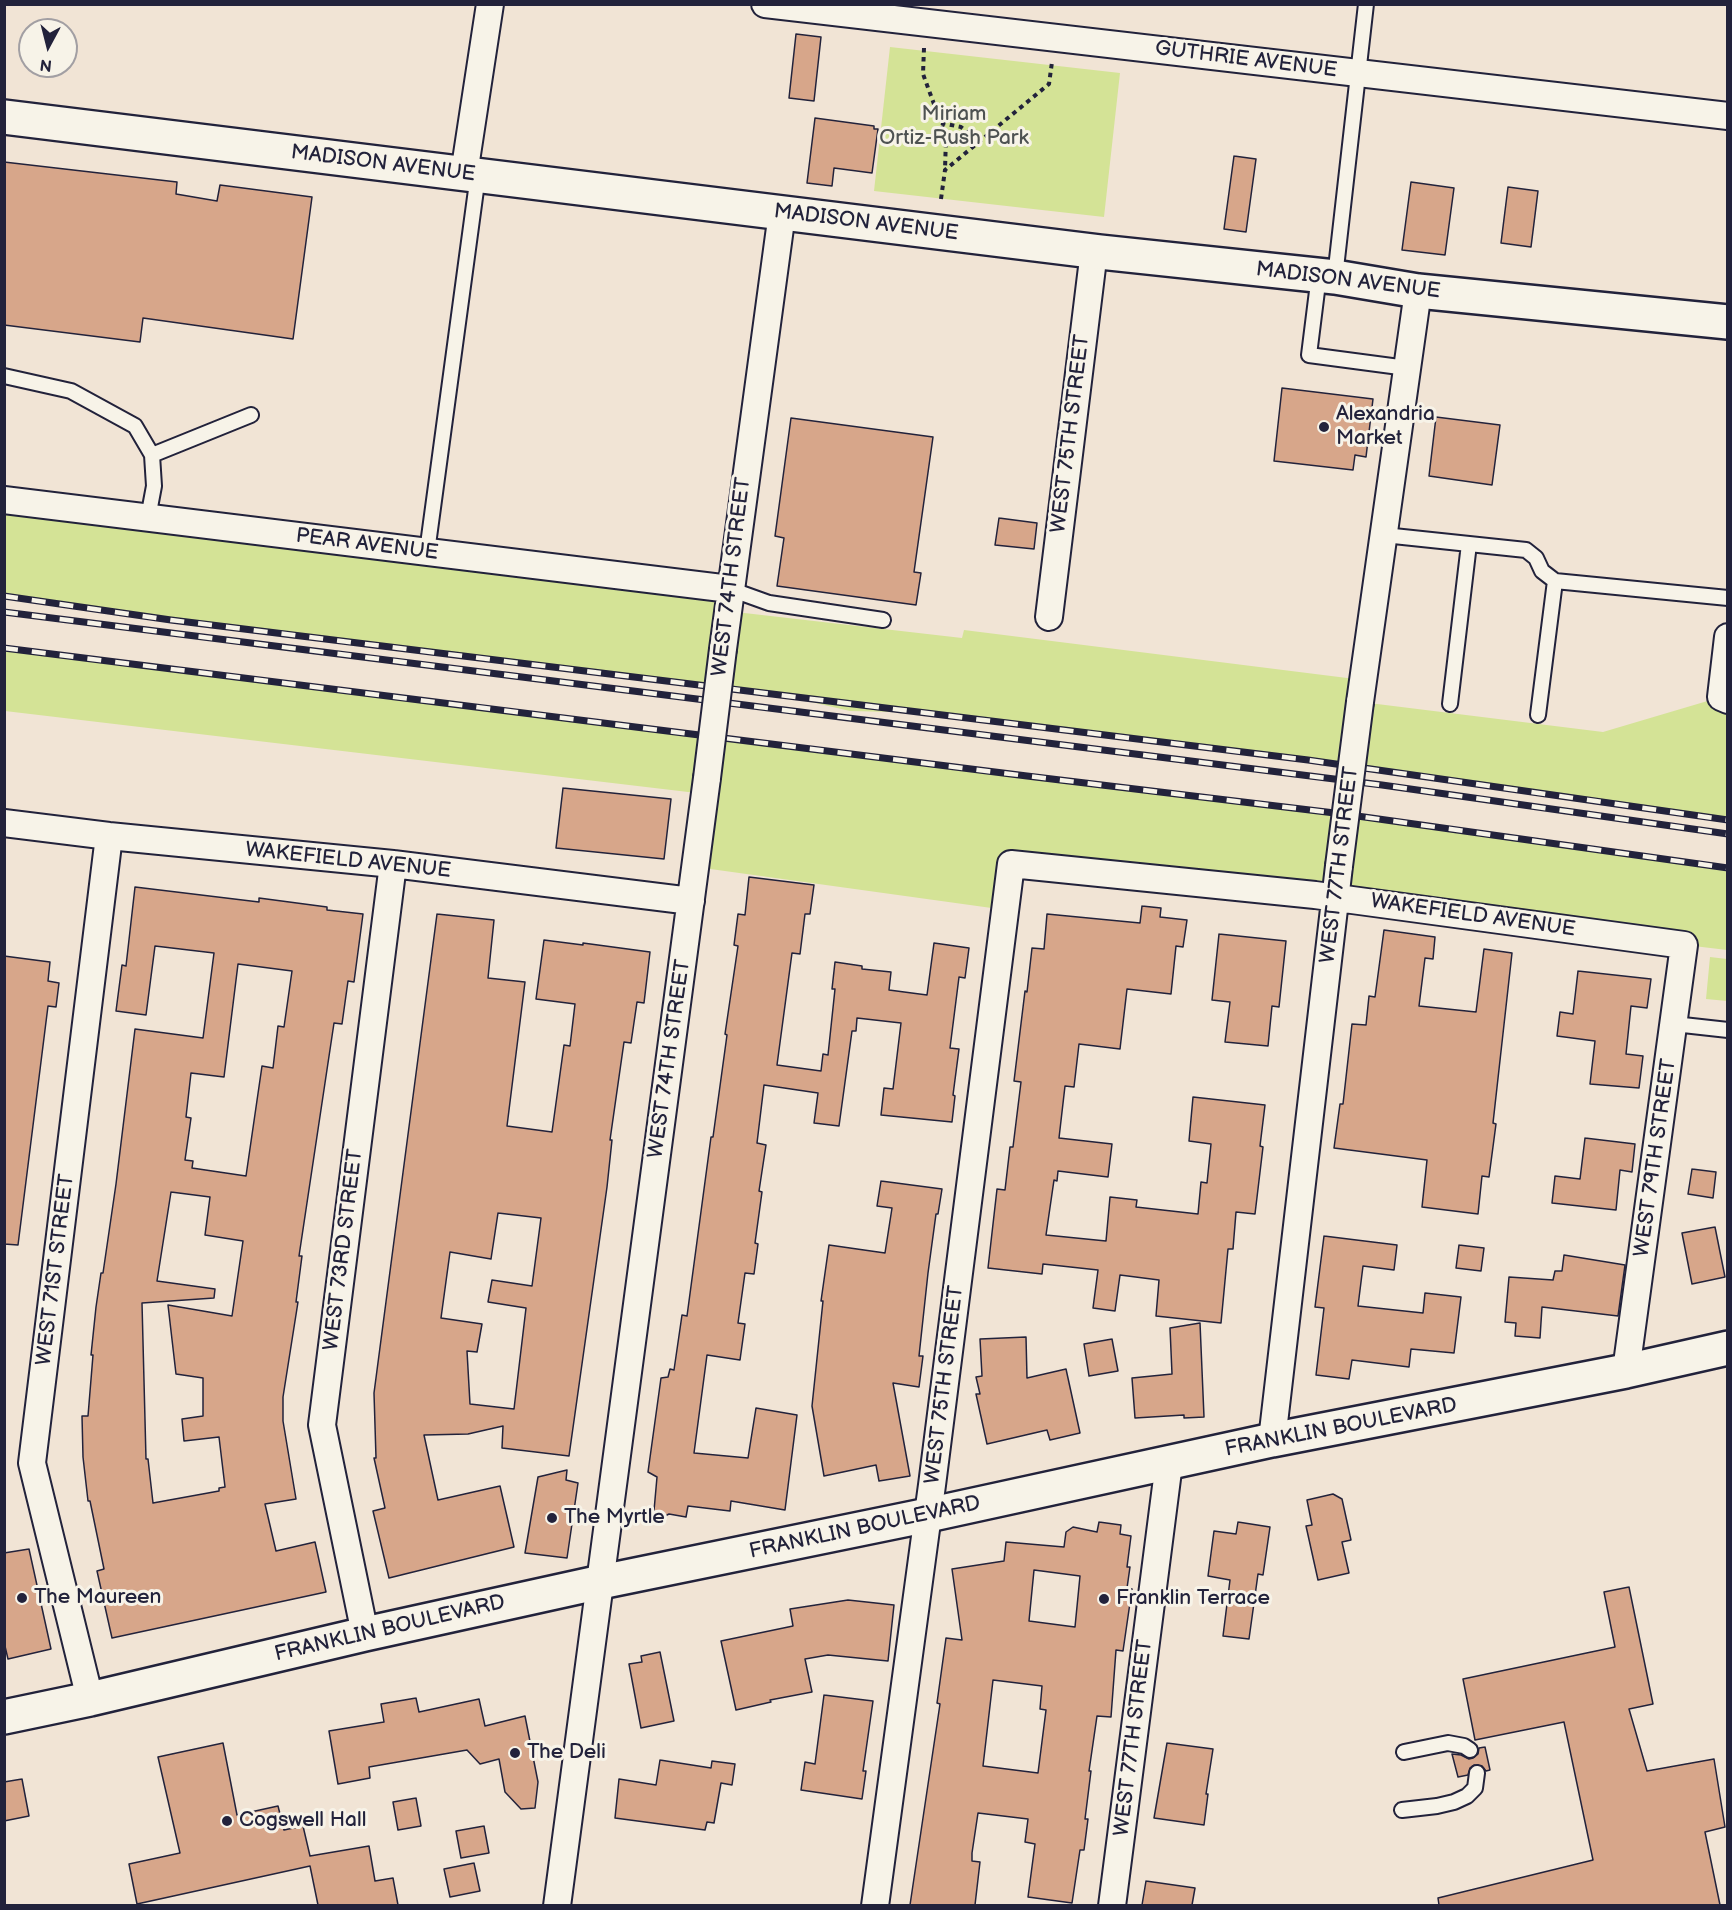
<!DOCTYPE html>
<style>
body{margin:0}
#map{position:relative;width:1732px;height:1910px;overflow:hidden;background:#f1e4d5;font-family:"Balsamiq Sans",sans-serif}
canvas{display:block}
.frame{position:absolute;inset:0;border:6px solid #22223b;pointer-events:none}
.north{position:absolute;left:18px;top:18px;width:60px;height:60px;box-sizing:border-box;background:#f7f3e8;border:2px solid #a29fa3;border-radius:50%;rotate:187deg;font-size:16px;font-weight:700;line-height:24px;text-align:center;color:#22223b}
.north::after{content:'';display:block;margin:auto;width:21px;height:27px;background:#22223b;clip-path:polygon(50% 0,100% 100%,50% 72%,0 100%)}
</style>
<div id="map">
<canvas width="1732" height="1910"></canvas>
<div class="frame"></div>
<div class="north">N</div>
</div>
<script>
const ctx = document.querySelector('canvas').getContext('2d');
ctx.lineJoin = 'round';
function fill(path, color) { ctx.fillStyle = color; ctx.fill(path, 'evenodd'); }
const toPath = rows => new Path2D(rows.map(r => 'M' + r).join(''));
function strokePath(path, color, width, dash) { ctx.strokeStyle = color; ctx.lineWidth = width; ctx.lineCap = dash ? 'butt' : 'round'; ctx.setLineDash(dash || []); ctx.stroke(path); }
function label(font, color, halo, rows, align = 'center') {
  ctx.font = font + ' "Balsamiq Sans",sans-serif'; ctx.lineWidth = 6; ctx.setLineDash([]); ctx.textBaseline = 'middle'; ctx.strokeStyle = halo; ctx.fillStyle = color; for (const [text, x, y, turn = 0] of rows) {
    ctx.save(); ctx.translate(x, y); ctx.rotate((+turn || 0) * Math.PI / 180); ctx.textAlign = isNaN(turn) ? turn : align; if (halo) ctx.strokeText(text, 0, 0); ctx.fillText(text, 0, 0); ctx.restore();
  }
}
fill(toPath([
 [890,47,1120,73,1104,217,874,191],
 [4,500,730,589,727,611,962,638,964,630,1363,680,1361,702,1603,732,1721,697,1727,700,1727,820,1308,760,938,713,850,711,768,692,171,620,5,596],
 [5,648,1027,776,1343,814,1727,868,1727,950,1012,864,1006,910,696,867,705,794,5,711],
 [1710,957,1727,959,1727,1001,1706,999]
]), '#d4e396');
const building = toPath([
 [796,34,821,37,814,101,789,98,796,34],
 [815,118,874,126,874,129,878,129,872,173,834,168,832,186,807,183,815,118],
 [1234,156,1256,159,1246,232,1224,229,1234,156],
 [4,162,177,182,176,194,217,201,220,185,312,197,293,339,143,318,140,342,4,325,4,162],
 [1411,182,1454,188,1445,255,1402,250,1411,182],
 [1508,187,1538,191,1531,247,1501,243,1508,187],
 [1282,388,1373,399,1366,457,1355,455,1353,470,1274,461,1282,388],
 [1436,417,1500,425,1492,485,1429,476,1436,417],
 [791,418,933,437,914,572,921,573,916,605,777,586,784,538,775,536,791,418],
 [999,518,1037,523,1034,549,995,545,999,518],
 [563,788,671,799,664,859,556,848,563,788],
 [749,877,814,885,810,914,805,914,800,954,792,953,777,1065,821,1071,823,1054,828,1055,835,989,832,989,835,962,862,966,862,969,891,972,889,990,927,995,934,943,969,948,965,978,959,977,950,1048,959,1049,953,1095,955,1096,952,1122,881,1115,884,1088,893,1089,901,1023,857,1018,856,1031,852,1031,839,1126,814,1123,818,1093,764,1085,757,1143,766,1145,759,1191,762,1192,755,1243,758,1244,754,1274,745,1273,738,1323,745,1324,740,1360,707,1355,694,1453,748,1458,756,1408,797,1415,785,1510,731,1501,730,1511,688,1506,686,1517,669,1514,653,1522,657,1477,648,1472,661,1378,668,1377,670,1369,674,1370,682,1315,687,1316,711,1137,713,1137,727,1035,725,1034,738,946,734,945,738,914,745,915,749,877],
 [135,887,259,902,259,898,327,907,327,910,363,914,354,982,348,981,342,1024,334,1023,299,1256,302,1256,296,1302,298,1302,283,1397,283,1421,296,1499,265,1504,276,1551,315,1542,326,1592,112,1638,97,1571,104,1569,90,1501,88,1501,83,1457,82,1416,88,1416,93,1355,91,1355,96,1307,101,1273,103,1273,116,1184,135,1029,203,1038,214,953,155,946,146,1015,116,1011,122,965,126,966,135,887],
 [238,964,292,971,284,1027,278,1026,273,1068,262,1066,246,1176,192,1168,193,1161,185,1160,191,1118,186,1117,191,1073,224,1077,238,964],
 [171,1192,210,1197,205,1235,243,1241,232,1316,168,1305,176,1374,203,1378,203,1416,182,1419,184,1441,219,1437,225,1487,219,1488,219,1491,153,1503,148,1459,146,1459,142,1303,214,1298,215,1289,157,1281,171,1192],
 [1142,906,1161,908,1160,917,1187,920,1183,947,1176,946,1171,994,1127,989,1120,1049,1079,1044,1074,1087,1065,1086,1059,1138,1112,1144,1108,1177,1058,1171,1057,1181,1054,1180,1046,1235,1106,1241,1110,1197,1137,1200,1136,1207,1198,1214,1201,1182,1207,1183,1211,1144,1189,1141,1193,1097,1265,1105,1260,1146,1263,1147,1255,1214,1236,1212,1233,1249,1228,1249,1221,1323,1156,1316,1159,1280,1120,1275,1115,1311,1093,1308,1098,1270,1043,1264,1042,1274,988,1268,997,1189,1005,1190,1010,1147,1013,1147,1021,1082,1014,1081,1025,991,1027,992,1032,948,1044,949,1047,914,1140,923,1142,906],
 [437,914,494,920,488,978,525,982,507,1126,552,1132,564,1045,570,1046,575,1004,536,999,544,940,583,945,583,943,650,952,644,1003,637,1002,631,1043,624,1042,610,1140,612,1140,607,1187,569,1456,502,1448,503,1426,468,1434,424,1435,438,1500,500,1486,514,1547,389,1578,373,1511,385,1508,374,1458,376,1458,374,1393,437,914],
 [498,1213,541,1218,532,1286,492,1280,488,1302,526,1308,514,1409,470,1404,467,1351,477,1352,482,1324,441,1318,450,1252,491,1259,498,1213],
 [1384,930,1435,937,1433,959,1425,958,1419,1006,1476,1012,1484,949,1512,953,1493,1123,1496,1124,1489,1177,1482,1176,1478,1214,1422,1207,1427,1160,1334,1148,1340,1104,1343,1104,1352,1024,1366,1025,1369,996,1375,997,1384,930],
 [1219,934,1286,941,1279,1007,1272,1006,1268,1046,1225,1042,1230,1002,1212,1000,1219,934],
 [4,956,50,962,48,981,59,983,56,1007,48,1006,18,1245,4,1244,4,956],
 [1578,971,1651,979,1647,1008,1631,1006,1626,1054,1643,1056,1639,1088,1590,1084,1595,1041,1557,1036,1560,1012,1573,1014,1578,971],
 [1585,1138,1635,1144,1632,1172,1620,1170,1616,1210,1552,1203,1555,1176,1580,1179,1585,1138],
 [1692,1169,1716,1172,1713,1198,1688,1194,1692,1169],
 [881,1181,942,1189,938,1214,936,1214,928,1273,919,1356,923,1356,919,1387,893,1383,910,1476,879,1481,876,1465,824,1476,812,1406,823,1301,821,1301,829,1245,885,1253,892,1208,877,1206,881,1181],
 [1715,1227,1725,1277,1692,1284,1682,1233,1715,1227],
 [1324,1236,1397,1245,1394,1270,1363,1266,1358,1306,1423,1313,1425,1293,1461,1297,1454,1353,1411,1349,1409,1367,1352,1360,1349,1379,1316,1375,1324,1308,1315,1307,1324,1236],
 [1459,1245,1484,1248,1481,1271,1456,1268,1459,1245],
 [1564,1255,1625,1265,1618,1316,1542,1307,1540,1338,1515,1336,1516,1323,1505,1322,1509,1277,1553,1280,1555,1271,1562,1271,1564,1255],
 [1200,1323,1204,1417,1184,1418,1184,1415,1135,1418,1132,1378,1172,1374,1170,1328,1200,1323],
 [1026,1337,1027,1378,1066,1369,1080,1433,1050,1440,1047,1430,987,1444,976,1394,980,1394,976,1377,982,1376,980,1339,1026,1337],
 [1112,1339,1118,1371,1089,1376,1084,1344,1112,1339],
 [567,1470,566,1480,578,1483,567,1558,525,1553,538,1477,567,1470],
 [1333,1494,1342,1499,1351,1540,1342,1542,1349,1573,1318,1580,1306,1526,1312,1525,1307,1500,1333,1494],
 [1099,1522,1121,1525,1120,1534,1131,1536,1127,1567,1130,1567,1127,1588,1132,1589,1123,1651,1116,1650,1111,1717,1097,1716,1089,1771,1091,1771,1085,1819,1088,1819,1084,1850,1080,1850,1072,1903,1028,1897,1035,1844,1025,1842,1028,1819,978,1813,972,1853,972,1861,980,1862,975,1905,910,1905,940,1704,937,1703,946,1638,962,1640,952,1569,1004,1561,1006,1542,1064,1547,1066,1532,1073,1527,1097,1532,1099,1522],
 [1034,1570,1080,1576,1075,1627,1029,1621,1034,1570],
 [993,1680,1042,1686,1040,1709,1046,1710,1038,1773,983,1766,993,1680],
 [1238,1522,1270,1527,1263,1575,1258,1574,1249,1639,1223,1636,1230,1580,1208,1576,1214,1531,1236,1534,1238,1522],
 [29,1549,51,1649,8,1659,4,1642,4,1553,29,1549],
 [1629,1587,1653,1704,1629,1709,1647,1771,1714,1759,1725,1827,1705,1832,1720,1905,1439,1905,1438,1898,1593,1860,1564,1722,1475,1740,1463,1679,1615,1647,1604,1592,1629,1587],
 [848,1600,894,1605,888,1661,828,1655,805,1659,812,1692,770,1700,771,1702,736,1710,721,1641,793,1626,790,1609,848,1600],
 [660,1652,674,1721,641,1728,629,1664,642,1662,641,1656,660,1652],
 [824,1695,873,1701,863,1771,866,1771,862,1799,801,1790,805,1762,815,1764,824,1695],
 [416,1698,419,1712,479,1699,485,1726,525,1716,538,1782,535,1808,521,1809,505,1792,499,1759,480,1764,467,1750,369,1767,370,1778,338,1784,329,1731,384,1722,381,1704,416,1698],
 [223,1743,237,1815,278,1806,284,1830,303,1826,310,1856,369,1846,375,1881,393,1878,398,1905,318,1905,310,1866,137,1904,129,1864,180,1853,158,1757,223,1743],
 [1167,1743,1213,1749,1206,1794,1208,1794,1204,1825,1154,1818,1167,1743],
 [1485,1747,1490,1770,1486,1771,1482,1766,1474,1765,1470,1768,1468,1775,1458,1777,1452,1754,1461,1755,1469,1759,1473,1758,1478,1754,1479,1748,1485,1747],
 [660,1760,711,1768,712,1761,735,1764,732,1785,721,1783,714,1823,707,1822,705,1830,615,1818,619,1779,656,1785,660,1760],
 [22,1779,29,1816,4,1821,4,1782,22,1779],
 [416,1798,421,1826,398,1830,393,1802,416,1798],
 [484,1826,489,1853,461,1858,456,1831,484,1826],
 [474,1863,480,1891,450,1897,444,1869,474,1863],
 [1146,1881,1195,1888,1192,1905,1142,1905,1146,1881]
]);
fill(building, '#d7a68a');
strokePath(building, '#22223b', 1.5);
const lane = toPath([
 [1319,275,1309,355,1407,368],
 [1335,277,1366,4],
 [4,376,71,391,135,426,152,455,154,486,148,518],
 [152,455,251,415],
 [1384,535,1526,550,1536,558,1542,571,1555,581,1728,598],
 [427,552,478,175],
 [730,589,769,603,883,620],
 [1450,704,1469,544],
 [1538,715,1555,581],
 [1674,1024,1728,1030],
 [1404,1752,1448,1743,1464,1746,1470,1750],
 [1402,1810,1437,1806,1454,1802,1467,1796,1475,1788,1477,1773]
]);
const street = toPath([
 [765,4,1728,116],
 [464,174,490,4],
 [4,500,730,589],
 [1049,617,1094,251],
 [1728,637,1721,697,1728,700],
 [723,649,782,213],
 [1360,702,1418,291],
 [4,823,109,836,393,864,691,901],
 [1272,1440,1339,866],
 [365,1634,322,1425,393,864],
 [90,1699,32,1463,109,836],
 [557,1906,707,778],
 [875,1906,932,1485,1011,864,1315,895,1684,945,1626,1371],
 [1112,1906,1169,1463]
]);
const secondary = toPath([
 [4,117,1100,252,1335,277,1418,291,1728,322],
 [4,1717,90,1699,365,1634,601,1582,928,1515,1272,1440,1626,1371,1728,1348]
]);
strokePath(lane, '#22223b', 18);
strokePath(street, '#22223b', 30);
strokePath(secondary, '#22223b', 38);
strokePath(toPath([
 [924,48,923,74,946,137,945,170],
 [941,123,961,127,979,142],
 [941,199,945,170,1049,84,1052,62]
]), '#22223b', 4, [4.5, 4.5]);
strokePath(lane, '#f7f3e8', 14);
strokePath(street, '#f7f3e8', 26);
strokePath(secondary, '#f7f3e8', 33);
const rail = toPath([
 [4,596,171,620,1308,760,1728,820],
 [4,612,1382,785,1728,834],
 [4,648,1027,776,1343,814,1728,868]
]);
strokePath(rail, '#22223b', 7);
strokePath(rail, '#f7f3e8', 4.5, [14]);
const streetBridge = toPath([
 [707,778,723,649],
 [1339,866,1360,702]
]);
strokePath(streetBridge, '#22223b', 30, []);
strokePath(streetBridge, '#f7f3e8', 26);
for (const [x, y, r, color] of [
 [1324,427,6,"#22223b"],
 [552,1518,6,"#22223b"],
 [22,1598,6,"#22223b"],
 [1104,1599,6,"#22223b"],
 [515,1753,6,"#22223b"],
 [227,1821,6,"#22223b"]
]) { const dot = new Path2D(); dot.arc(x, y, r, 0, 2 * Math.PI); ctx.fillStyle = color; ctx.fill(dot); strokePath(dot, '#f7f3e8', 2); }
label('21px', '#22223b', '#f7f3e8', [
 ["GUTHRIE AVENUE",1246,60,7],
 ["MADISON AVENUE",383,164,7],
 ["MADISON AVENUE",866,223,7],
 ["MADISON AVENUE",1348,281,7],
 ["WEST 75TH STREET",1071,434,-83],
 ["PEAR AVENUE",367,545,7],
 ["WEST 74TH STREET",732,577,-83],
 ["WAKEFIELD AVENUE",348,861,6],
 ["WEST 77TH STREET",1340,865,-83],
 ["WAKEFIELD AVENUE",1473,916,8],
 ["WEST 74TH STREET",670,1059,-82],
 ["WEST 79TH STREET",1656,1158,-82],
 ["WEST 73RD STREET",344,1250,-83],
 ["WEST 71ST STREET",56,1270,-83],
 ["WEST 75TH STREET",945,1385,-83],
 ["FRANKLIN BOULEVARD",1341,1428,-11],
 ["FRANKLIN BOULEVARD",865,1528,-12],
 ["FRANKLIN BOULEVARD",390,1629,-13],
 ["WEST 77TH STREET",1134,1738,-83]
]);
label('21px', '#4e5252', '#f7f3e8', [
 ["Miriam",954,115],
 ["Ortiz-Rush Park",954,139]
]);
label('21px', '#22223b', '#f7f3e8', [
 ["Alexandria",1336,415],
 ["Market",1336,439],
 ["The Myrtle",564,1518],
 ["The Maureen",34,1598],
 ["Franklin Terrace",1116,1599],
 ["The Deli",527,1753],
 ["Cogswell Hall",239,1821]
], 'left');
</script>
